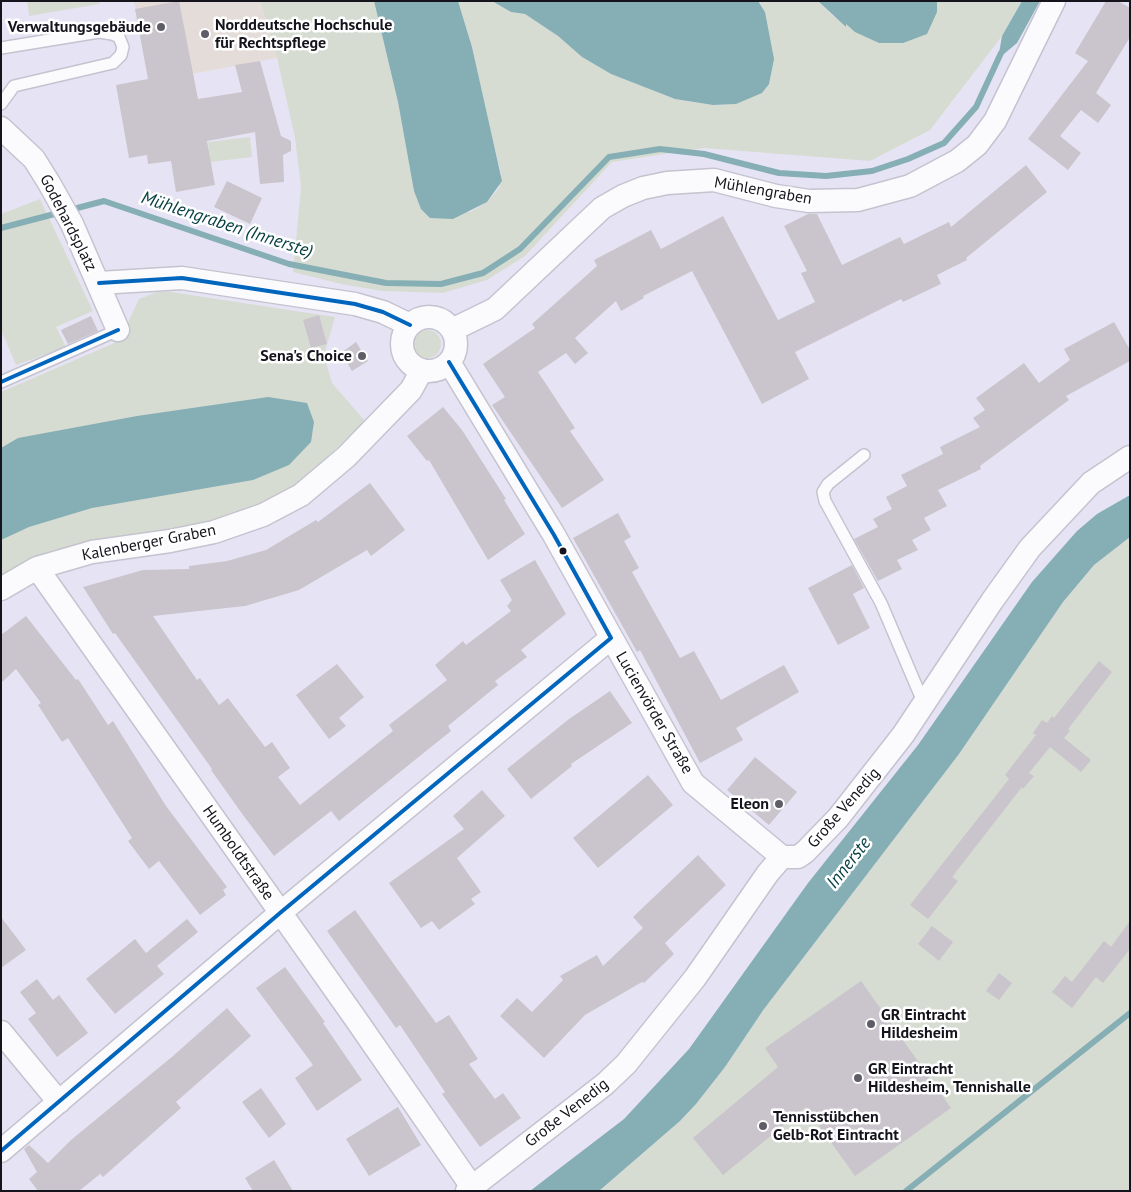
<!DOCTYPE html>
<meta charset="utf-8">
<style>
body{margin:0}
#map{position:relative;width:1131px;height:1192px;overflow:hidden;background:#e6e4f4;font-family:"PT Sans",sans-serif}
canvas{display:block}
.frame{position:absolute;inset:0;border:2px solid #15141d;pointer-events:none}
</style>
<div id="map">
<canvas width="1131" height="1192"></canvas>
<div class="frame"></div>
</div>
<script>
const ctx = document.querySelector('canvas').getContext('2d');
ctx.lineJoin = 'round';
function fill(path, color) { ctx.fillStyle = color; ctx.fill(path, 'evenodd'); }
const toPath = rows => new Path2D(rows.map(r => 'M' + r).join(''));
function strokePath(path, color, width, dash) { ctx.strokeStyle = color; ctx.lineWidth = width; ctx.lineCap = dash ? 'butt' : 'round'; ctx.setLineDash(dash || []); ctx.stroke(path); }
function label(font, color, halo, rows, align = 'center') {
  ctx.font = font + ' "PT Sans",sans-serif'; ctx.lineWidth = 5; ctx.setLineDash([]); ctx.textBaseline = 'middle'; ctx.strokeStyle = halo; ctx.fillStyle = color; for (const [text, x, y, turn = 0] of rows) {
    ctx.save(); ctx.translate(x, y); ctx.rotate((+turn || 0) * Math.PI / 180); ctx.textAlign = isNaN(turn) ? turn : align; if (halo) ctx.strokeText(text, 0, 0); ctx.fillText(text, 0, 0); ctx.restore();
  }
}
fill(toPath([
 [134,1,260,1,277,58,149,82]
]), '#e4dcd8');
fill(toPath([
 [27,1,99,1,100,4,29,16],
 [260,1,374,1,398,102,414,191,470,212,487,202,499,188,501,173,487,118,472,47,458,1,492,1,511,12,525,14,558,36,582,57,611,74,675,99,713,105,736,104,765,20,765,12,758,1,818,1,833,16,880,43,890,43,937,12,937,1,1022,1,1002,36,930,130,870,161,704,148,612,162,525,256,487,280,443,293,382,291,341,284,293,272,301,187,295,138,277,58],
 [250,137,252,157,210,162,208,142],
 [40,199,93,311,56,327,66,347,16,365,1,330,1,214],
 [157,292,171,292,335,317,324,355,332,383,365,421,302,481,220,524,1,587,1,392,119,341,139,299],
 '413 344a14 14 0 1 1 28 0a14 14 0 1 1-28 0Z',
 [1130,537,1130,1191,599,1191,680,1121,696,1104,725,1067,764,1009,959,754,1063,602,1094,565]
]), '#d7dcd2');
fill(toPath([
 [374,1,458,1,472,47,502,181,487,202,453,219,430,218,421,209,414,191,398,102],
 [492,1,758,1,765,12,774,59,769,84,762,93,736,104,713,105,675,99,611,74,582,57,558,36,525,14,511,12],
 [818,1,937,1,937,12,927,34,903,43,879,43,855,32,846,24,846,27],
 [1022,1,1040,1,1017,43,998,59,1002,36],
 [268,397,307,403,314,422,311,442,289,465,253,480,92,508,29,527,1,540,1,448,18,438,137,416],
 [1130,495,1130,537,1094,565,1063,602,959,754,764,1009,725,1067,696,1104,680,1121,599,1191,530,1191,624,1119,689,1049,808,883,918,745,1032,582,1077,531,1097,514]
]), '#86aeb5');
strokePath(toPath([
 [1,228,104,201,289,264,386,283,441,284,483,273,520,249,609,157,660,149,704,154,779,173,826,176,872,171,908,159,944,143,976,107,1001,53],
 [906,1191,1130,1013]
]), '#86aeb5', 6);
fill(toPath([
 [179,1,198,99,242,92,235,65,260,61,281,136,291,141,291,151,283,155,284,182,260,184,255,132,207,141,215,185,176,192,171,161,148,164,147,155,129,158,116,85,148,79,135,9],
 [1106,1,1118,1,1130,8,1130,37,1096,93,1111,105,1098,123,1081,110,1060,136,1081,153,1068,170,1028,139,1088,61,1075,53],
 [1026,165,1047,192,966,258,967,260,937,275,941,284,903,302,901,299,795,352,809,379,762,404,692,271,643,296,644,298,621,311,616,301,575,338,588,353,575,364,566,353,538,372,575,428,570,431,604,480,562,508,492,405,505,397,483,364,535,328,532,324,597,266,594,260,651,230,661,249,723,216,778,320,815,302,801,273,807,271,784,226,808,214,817,214,842,265,900,237,904,244,949,222,951,227],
 [227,181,262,198,250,224,214,207],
 [319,315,327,344,311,348,303,320],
 [91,316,98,331,68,344,61,330],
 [1114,322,1130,350,1130,361,1066,396,1069,400,980,466,981,469,938,490,947,506,924,518,931,530,912,540,918,550,897,560,902,569,878,581,854,539,878,527,873,519,892,509,886,497,907,486,901,475,943,454,940,447,980,427,973,418,985,410,976,398,1024,363,1039,383,1070,360,1064,349],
 [356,342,368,361,352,371,341,353],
 [443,407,462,430,506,499,504,500,525,534,488,560,429,460,427,461,407,436],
 [370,483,405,530,371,556,367,550,299,590,245,606,153,616,197,680,200,678,219,705,228,698,265,747,272,742,290,768,278,777,300,805,393,731,389,725,447,680,435,665,463,641,466,645,511,611,507,606,512,600,500,580,535,560,566,614,521,650,527,657,495,681,498,685,448,726,451,731,339,821,331,811,274,856,243,815,211,770,212,769,115,633,113,634,83,587,143,570,189,569,189,566,227,561,266,550,316,520,318,522],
 [618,513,631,537,624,541,639,568,632,572,680,658,694,651,721,700,784,665,799,692,736,728,743,740,700,763,640,650,637,652,573,538],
 [852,565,864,588,853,594,870,628,838,645,808,588],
 [26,616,76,680,78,679,108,725,113,721,166,806,227,887,223,890,226,895,200,915,159,861,149,869,128,841,132,838,68,738,62,742,38,705,41,703,16,669,1,683,1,635],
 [1099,661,1112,672,1068,729,1070,731,1064,738,1091,760,1081,772,1050,747,1029,773,1034,776,1023,789,1022,787,952,877,958,881,928,919,910,905,1009,779,1005,775,1036,735,1033,733,1042,720,1047,723,1052,716,1054,718],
 [337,664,364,697,339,718,346,726,329,739,296,695],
 [610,691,632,723,571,764,572,766,531,799,507,769,569,719],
 [755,757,797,792,769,825,727,790],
 [648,775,673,805,598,868,573,838],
 [482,790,505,816,457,858,481,892,471,899,475,904,439,930,432,921,421,928,389,883,464,829,453,816],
 [698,855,726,885,665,943,674,954,644,983,642,982,585,1015,544,1058,500,1016,517,998,532,1012,563,980,560,976,597,955,603,966,643,928,633,917],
 [355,910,436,1023,449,1015,478,1059,469,1064,495,1099,503,1093,521,1118,480,1147,442,1094,445,1092,400,1025,396,1028,327,931],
 [1,917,26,950,1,968],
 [187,919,198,932,157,966,164,974,115,1014,86,979,135,939,146,953],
 [1130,921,1130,949,1103,983,1096,977,1072,1008,1052,992,1065,976,1072,982,1104,941,1111,947],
 [932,926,953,942,939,961,918,944],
 [285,967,325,1022,323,1023,362,1080,317,1111,295,1078,313,1065,256,988],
 [999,973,1012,983,999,1000,986,991],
 [37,979,53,1000,59,995,88,1033,57,1057,28,1019,36,1013,20,992],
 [861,981,951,1108,855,1176,806,1107,723,1175,693,1138,778,1067,765,1048],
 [227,1008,251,1036,176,1102,181,1108,103,1177,100,1174,79,1191,38,1191,29,1179,37,1172,24,1149,29,1145,48,1163,71,1140,173,1056],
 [261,1088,286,1124,269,1138,242,1102],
 [398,1107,421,1145,369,1176,346,1139],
 [274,1160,293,1191,253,1191,245,1178]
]), '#cac4cc');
const lane = toPath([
 [1,48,99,32,112,34,119,37,123,47,121,55,113,63,14,86,1,104],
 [1,382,118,330],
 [864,455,828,484,823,492,825,501,881,603,924,704]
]);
const street = toPath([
 [1,128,34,159,49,183,72,224,118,330],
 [99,283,182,278,355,304,383,312,410,325],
 '402 344a27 27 0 1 1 54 0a27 27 0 1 1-54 0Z',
 [452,330,495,309,602,208,623,196,643,188,667,183,714,180,776,196,809,201,858,200,910,186,957,161,977,145,995,121,1054,1],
 [449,362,554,535,693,783,782,857],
 [37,568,355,1018,472,1187],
 [1,589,37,568,92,552,170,541,214,532,263,515,301,495,346,457,411,390,422,370],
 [782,857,798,857,805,852,838,818,903,735,992,601,1030,548,1091,483,1130,457],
 [1,1032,59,1102],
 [1,1151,280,913,611,638],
 [467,1191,605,1084,626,1064,695,978,768,873,782,857]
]);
strokePath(lane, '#c4c3cf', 14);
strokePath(street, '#c4c3cf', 25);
strokePath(lane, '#fbfbfd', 11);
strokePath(street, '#fbfbfd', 22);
strokePath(toPath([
 [99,283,182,278,355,304,383,312,410,325],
 [449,362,554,535,611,638],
 [1,382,118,330],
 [1,1151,280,913,611,638]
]), '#0065bd', 4);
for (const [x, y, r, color] of [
 [161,27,5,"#5e5d68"],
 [205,34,5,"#5e5d68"],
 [362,356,5,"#5e5d68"],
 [563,551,4.5,"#15141d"],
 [779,804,5,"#5e5d68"],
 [871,1024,5,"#5e5d68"],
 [858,1078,5,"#5e5d68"],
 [763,1126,5,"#5e5d68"]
]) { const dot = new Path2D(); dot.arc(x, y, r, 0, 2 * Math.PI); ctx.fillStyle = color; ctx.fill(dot); strokePath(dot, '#fff', 2); }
label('bold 16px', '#15141d', '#fff', [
 ["Norddeutsche Hochschule",215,25],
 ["für Rechtspflege",215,43],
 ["Verwaltungsgebäude",151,27,"right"],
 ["Sena's Choice",352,356,"right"],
 ["Eleon",769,804,"right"],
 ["GR Eintracht",881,1015],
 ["Hildesheim",881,1033],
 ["GR Eintracht",868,1069],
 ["Hildesheim, Tennishalle",868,1087],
 ["Tennisstübchen",773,1117],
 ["Gelb-Rot Eintracht",773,1135]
], 'left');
label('16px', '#15141d', '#fff', [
 ["Mühlengraben",763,191,10],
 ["Godehardsplatz",68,223,63],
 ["Kalenberger Graben",149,543,-11],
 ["Lucienvörder Straße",654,713,60],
 ["Große Venedig",844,808,-49],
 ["Humboldtstraße",238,853,55],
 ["Große Venedig",567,1113,-38]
]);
label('italic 18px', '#074043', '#fff', [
 ["Mühlengraben (Innerste)",227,225,18],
 ["Innerste",849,863,-52]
]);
</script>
